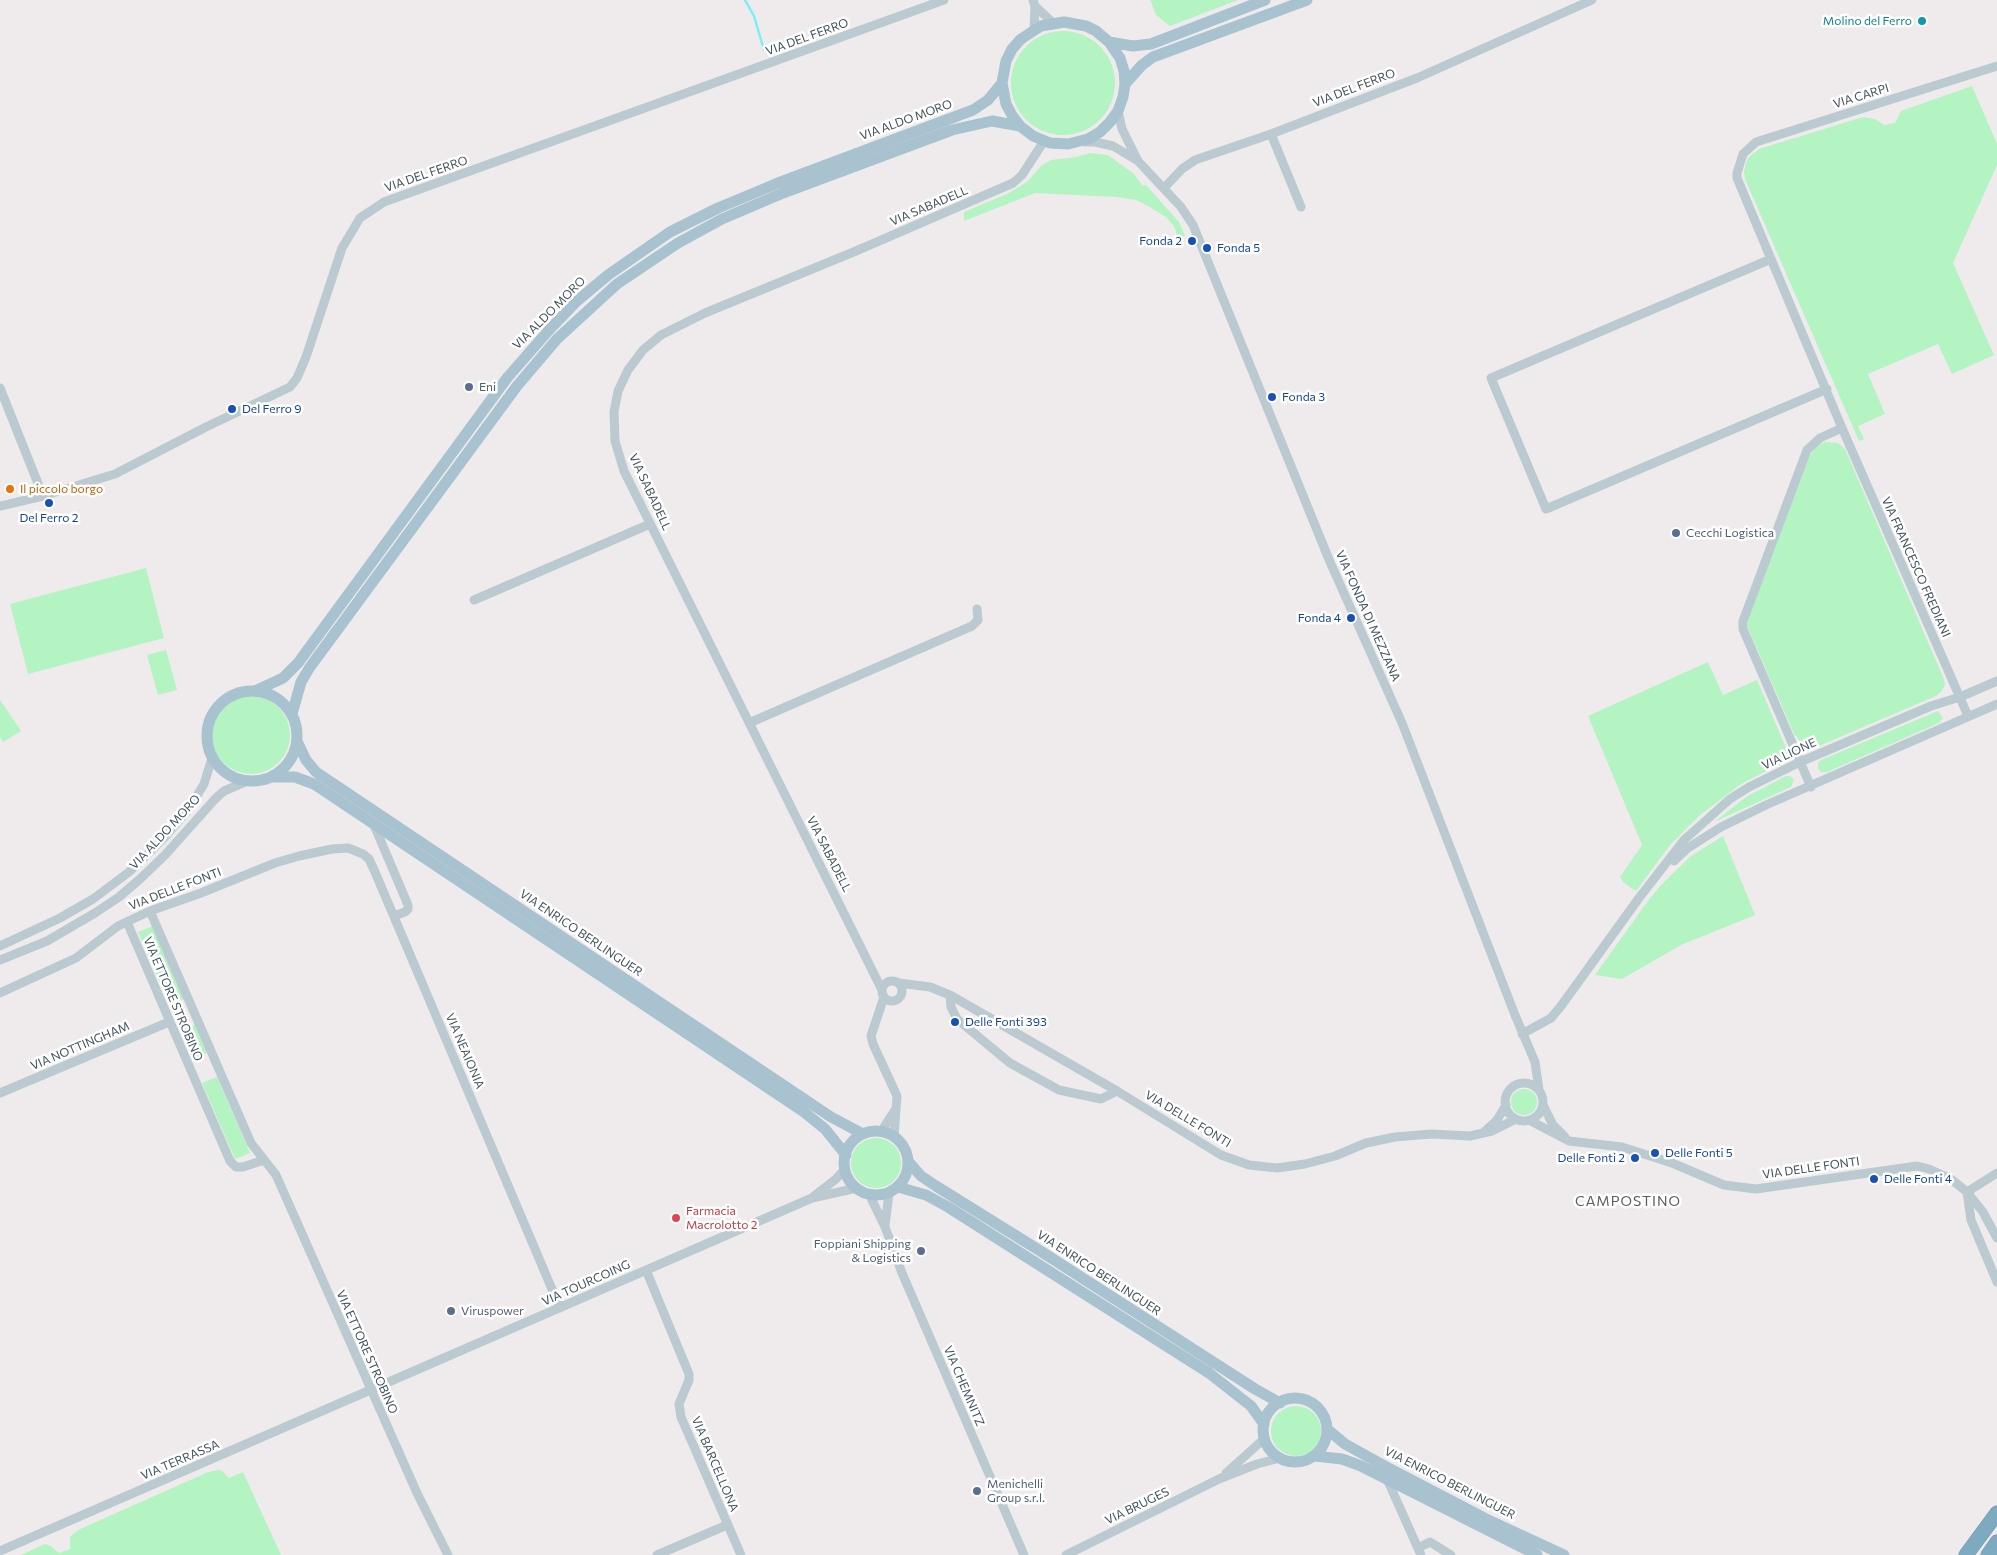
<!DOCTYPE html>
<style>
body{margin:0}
canvas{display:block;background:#efebec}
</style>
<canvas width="1997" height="1555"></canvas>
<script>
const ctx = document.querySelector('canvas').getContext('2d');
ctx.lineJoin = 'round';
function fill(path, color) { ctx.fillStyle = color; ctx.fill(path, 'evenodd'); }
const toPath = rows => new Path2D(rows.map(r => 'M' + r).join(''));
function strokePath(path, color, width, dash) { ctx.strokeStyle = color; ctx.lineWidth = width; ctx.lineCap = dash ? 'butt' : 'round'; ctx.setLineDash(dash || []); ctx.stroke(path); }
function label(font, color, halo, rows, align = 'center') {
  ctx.font = font + ' Commissioner,sans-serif'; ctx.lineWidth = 5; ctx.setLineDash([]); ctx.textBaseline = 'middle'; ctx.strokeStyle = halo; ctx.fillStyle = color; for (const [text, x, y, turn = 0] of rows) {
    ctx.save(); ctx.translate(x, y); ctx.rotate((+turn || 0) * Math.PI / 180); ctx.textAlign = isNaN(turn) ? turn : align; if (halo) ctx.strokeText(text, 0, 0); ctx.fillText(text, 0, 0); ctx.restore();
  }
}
fill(toPath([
 [1150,0,1238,0,1170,26,1156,15],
 '1011 83a52 52 0 1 1 104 0a52 52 0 1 1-104 0Z',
 [1972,86,1997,144,1997,165,1953,263,1994,355,1952,374,1938,344,1868,374,1885,414,1858,426,1864,439,1859,441,1745,179,1744,172,1746,162,1749,157,1759,149,1863,117,1875,119,1884,125,1895,123,1901,111],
 [1090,153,1108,155,1134,174,1143,186,1146,185,1179,222,1185,236,1178,239,1174,226,1166,217,1150,207,1136,200,1116,197,1035,193,964,221,964,212,1007,194,1027,182,1041,166,1051,160,1076,157],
 [1825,442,1838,443,1845,449,1943,677,1945,684,1942,691,1936,696,1812,749,1804,747,1796,736,1795,736,1748,628,1748,619,1810,455,1816,447],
 [146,568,164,638,28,674,10,604],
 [166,650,177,690,158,695,147,655],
 [1708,662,1723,695,1757,680,1786,748,1787,755,1782,763,1741,784,1699,816,1670,845,1636,891,1623,882,1620,877,1642,845,1588,716],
 '212 735a39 39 0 1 1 78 0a39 39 0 1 1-78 0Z',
 [0,700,21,731,3,742,0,737],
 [1938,711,1943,718,1939,723,1827,772,1821,772,1818,769,1818,763,1821,760],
 [1786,776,1790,776,1794,780,1791,787,1714,822,1746,797],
 [1723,836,1755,915,1681,945,1622,979,1595,975,1650,898,1663,883,1691,856],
 [153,926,184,999,169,1005,138,932],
 [195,1025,207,1053,192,1059,180,1031],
 [217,1077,250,1153,235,1159,202,1083],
 '1511 1102a13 13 0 1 1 26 0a13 13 0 1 1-26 0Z',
 '851 1163a25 25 0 1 1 50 0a25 25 0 1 1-50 0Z',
 '1271 1431a25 25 0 1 1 50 0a25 25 0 1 1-50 0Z',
 [217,1470,221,1470,229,1478,243,1472,281,1555,21,1555,45,1544,51,1546,59,1553,70,1549,70,1537,78,1530,206,1473]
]), '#b4f3c2');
strokePath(toPath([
 [745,0,754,16,764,50]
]), '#7ceff4', 2.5);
const highway = toPath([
 [1966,1555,1997,1513],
 [1988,1555,1997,1542]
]);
strokePath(highway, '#6994ad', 15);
strokePath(toPath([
 [1033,0,1035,6,1053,23],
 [1034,29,1035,6],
 [1118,111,1122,129,1137,159],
 [1271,134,1301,207],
 [1085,142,1095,142,1113,146,1138,161,1181,207,1193,225,1330,562,1402,723,1515,1015,1535,1062,1539,1090],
 [1164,188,1182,169,1195,160,1271,134,1417,78,1592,0],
 [1771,259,1491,378,1546,509,1827,389],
 [0,388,43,496],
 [0,506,43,496,115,474,206,427,290,387,297,378,306,357,342,248,360,218,384,202,944,0],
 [474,600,650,524],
 [1968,716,1842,428,1737,178,1737,173,1743,154,1756,142,1997,66],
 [749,723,972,626,978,620,977,609],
 [1811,787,1743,629,1743,621,1807,450,1820,438,1842,428],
 [374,825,408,905,408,909,405,912,394,916],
 [1674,861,1688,848,1721,827,1766,805,1997,704],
 [150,911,251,1143,276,1175,417,1493,448,1555],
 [127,922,230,1161,236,1167,243,1167,264,1160],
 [0,946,60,918,93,899,129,872,163,839,189,809,204,784,212,758],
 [0,960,47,941,95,913,119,897,140,879,165,855,216,798,224,791,245,782],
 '882 991a10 10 0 1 1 20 0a10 10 0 1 1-20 0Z',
 [899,983,930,987,950,995,1117,1091,1221,1155,1249,1165,1277,1168,1305,1164,1335,1156,1366,1143,1395,1137,1431,1134,1470,1136,1492,1131,1516,1119],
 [882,990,624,471,615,441,614,412,618,391,628,370,643,350,661,335,705,313,856,251,1013,183,1022,175,1044,141],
 [0,993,76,958,118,926,150,911,201,893,275,863,299,856,332,849,348,848,363,854,369,859,375,872,560,1308],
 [950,995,951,1007,957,1019,1010,1063,1059,1090,1101,1099,1117,1091],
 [884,997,871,1036,873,1044,897,1096,894,1137],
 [1522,1034,1551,1018,1561,1006,1639,898,1684,840,1730,799,1749,787,1800,762,1931,706,1960,697,1997,681],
 '1505 1102a19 19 0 1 1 38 0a19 19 0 1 1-38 0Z',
 [0,1093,169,1022],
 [1543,1105,1553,1125,1565,1137],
 [1529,1120,1569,1141,1622,1147,1672,1163,1724,1185,1756,1189,1917,1166,1929,1169,1951,1179,1967,1192,1983,1212,1997,1238],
 [881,1132,895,1110],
 [1483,1133,1497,1120,1506,1105],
 [1997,1173,1967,1192,1971,1220,1997,1282],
 [869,1194,885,1227,902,1273,1024,1555],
 [814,1196,836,1179,845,1169],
 [885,1226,889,1193],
 [646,1270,689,1374,689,1380,679,1404,681,1417,741,1555],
 [1226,1473,1265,1438],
 [1387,1479,1421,1555],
 [1418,1548,1430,1542,1451,1555],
 [0,1551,812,1198,857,1188],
 [657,1555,727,1525],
 [1066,1555,1219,1479,1257,1464,1280,1458]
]), '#bacad0', 9);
strokePath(toPath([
 [1109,42,1133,46,1151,44,1265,0],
 [1125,84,1142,65,1153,57,1307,0],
 '207 736a45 45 0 1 1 90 0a45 45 0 1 1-90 0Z',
 [255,691,283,678,298,663,507,378,549,330,577,301,608,275,670,232,718,208,778,183,973,110,988,100,1002,83],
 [292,714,301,682,310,667,517,386,557,339,617,284,678,243,722,219,783,193,952,130,992,121,1020,126,1033,136,1050,143,1068,144,1088,139,1100,132,1110,122,1118,111,1123,97,1125,84,1124,71,1120,58,1109,42,1096,31,1086,26,1064,22,1041,26,1021,39,1012,49,1006,61,1002,83,1006,104,1013,117,1020,126],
 [297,741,306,760,316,772,831,1117,863,1134],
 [272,777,295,777,314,784,804,1112,825,1129,846,1155],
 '844 1163a32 32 0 1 1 64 0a32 32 0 1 1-64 0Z',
 [908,1161,921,1176,936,1186,1042,1252,1255,1389,1280,1403],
 [898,1187,926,1195,948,1207,1209,1373,1251,1406,1264,1424],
 '1263 1430a32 32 0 1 1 64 0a32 32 0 1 1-64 0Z',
 [1327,1429,1345,1444,1392,1470,1486,1519,1564,1555],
 [1315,1456,1342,1459,1361,1466,1537,1555]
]), '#a8c2cf', 11);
strokePath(highway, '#7eaac1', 14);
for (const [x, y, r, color] of [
 [1922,21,5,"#0f9aa8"],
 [1192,241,5,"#1a4fb4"],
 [1207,248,5,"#1a4fb4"],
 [469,387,5,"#5c6f8a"],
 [1272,397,5,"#1a4fb4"],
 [232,409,5,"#1a4fb4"],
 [10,489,5,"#e8710a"],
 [49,503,5,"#1a4fb4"],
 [1676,533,5,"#5c6f8a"],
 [1351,618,5,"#1a4fb4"],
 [955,1022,5,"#1a4fb4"],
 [1655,1153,5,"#1a4fb4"],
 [1635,1158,5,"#1a4fb4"],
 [1874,1179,5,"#1a4fb4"],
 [676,1218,5,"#e0444e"],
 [921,1251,5,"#5c6f8a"],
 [451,1311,5,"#5c6f8a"],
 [977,1491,5,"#5c6f8a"]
]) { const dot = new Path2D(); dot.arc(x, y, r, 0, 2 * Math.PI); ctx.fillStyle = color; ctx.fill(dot); strokePath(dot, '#fff', 2); }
label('12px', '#0d838f', '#fff', [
 ["Molino del Ferro",1912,21]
], 'right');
label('12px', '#42535b', '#fff', [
 ["VIA DEL FERRO",807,37,-20],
 ["VIA DEL FERRO",1354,88,-21],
 ["VIA CARPI",1861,96,-17],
 ["VIA ALDO MORO",906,120,-20],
 ["VIA DEL FERRO",426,174,-19],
 ["VIA SABADELL",929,206,-23],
 ["VIA ALDO MORO",549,313,-45],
 ["VIA SABADELL",650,492,65],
 ["VIA FRANCESCO FREDIANI",1916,567,66],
 ["VIA FONDA DI MEZZANA",1368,616,66],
 ["VIA LIONE",1789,754,-25],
 ["VIA ALDO MORO",165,832,-47],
 ["VIA SABADELL",829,854,63],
 ["VIA DELLE FONTI",175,889,-21],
 ["VIA ENRICO BERLINGUER",581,933,34],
 ["VIA ETTORE STROBINO",173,999,67],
 ["VIA NOTTINGHAM",80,1046,-23],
 ["VIA NEAIONIA",465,1051,67],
 ["VIA DELLE FONTI",1188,1119,31],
 ["VIA DELLE FONTI",1811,1168,-8],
 ["VIA ENRICO BERLINGUER",1099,1273,33],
 ["VIA TOURCOING",586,1283,-24],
 ["VIA ETTORE STROBINO",367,1352,66],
 ["VIA CHEMNITZ",964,1386,67],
 ["VIA TERRASSA",180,1460,-23],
 ["VIA BARCELLONA",715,1464,67],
 ["VIA ENRICO BERLINGUER",1450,1483,27],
 ["VIA BRUGES",1137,1506,-26]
]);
label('12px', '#164399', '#fff', [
 ["Fonda 2",1182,241,"right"],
 ["Fonda 5",1217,248],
 ["Fonda 3",1282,397],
 ["Del Ferro 9",242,409],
 ["Del Ferro 2",49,518,"center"],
 ["Fonda 4",1341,618,"right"],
 ["Delle Fonti 393",965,1022],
 ["Delle Fonti 5",1665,1153],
 ["Delle Fonti 2",1625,1158,"right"],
 ["Delle Fonti 4",1884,1179]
], 'left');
label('12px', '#4e5e75', '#fff', [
 ["Eni",479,387],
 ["Cecchi Logistica",1686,533],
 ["Foppiani Shipping",911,1244,"right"],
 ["& Logistics",911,1258,"right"],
 ["Viruspower",461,1311],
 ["Menichelli",987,1484],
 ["Group s.r.l.",987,1498]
], 'left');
label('12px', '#c56008', '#fff', [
 ["Il piccolo borgo",20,489]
], 'left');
label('12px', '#be3a42', '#fff', [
 ["Farmacia",686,1211],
 ["Macrolotto 2",686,1225]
], 'left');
ctx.letterSpacing = '1px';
label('14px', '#585e62', '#fff', [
 ["CAMPOSTINO",1628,1201]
]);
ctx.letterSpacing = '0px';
</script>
